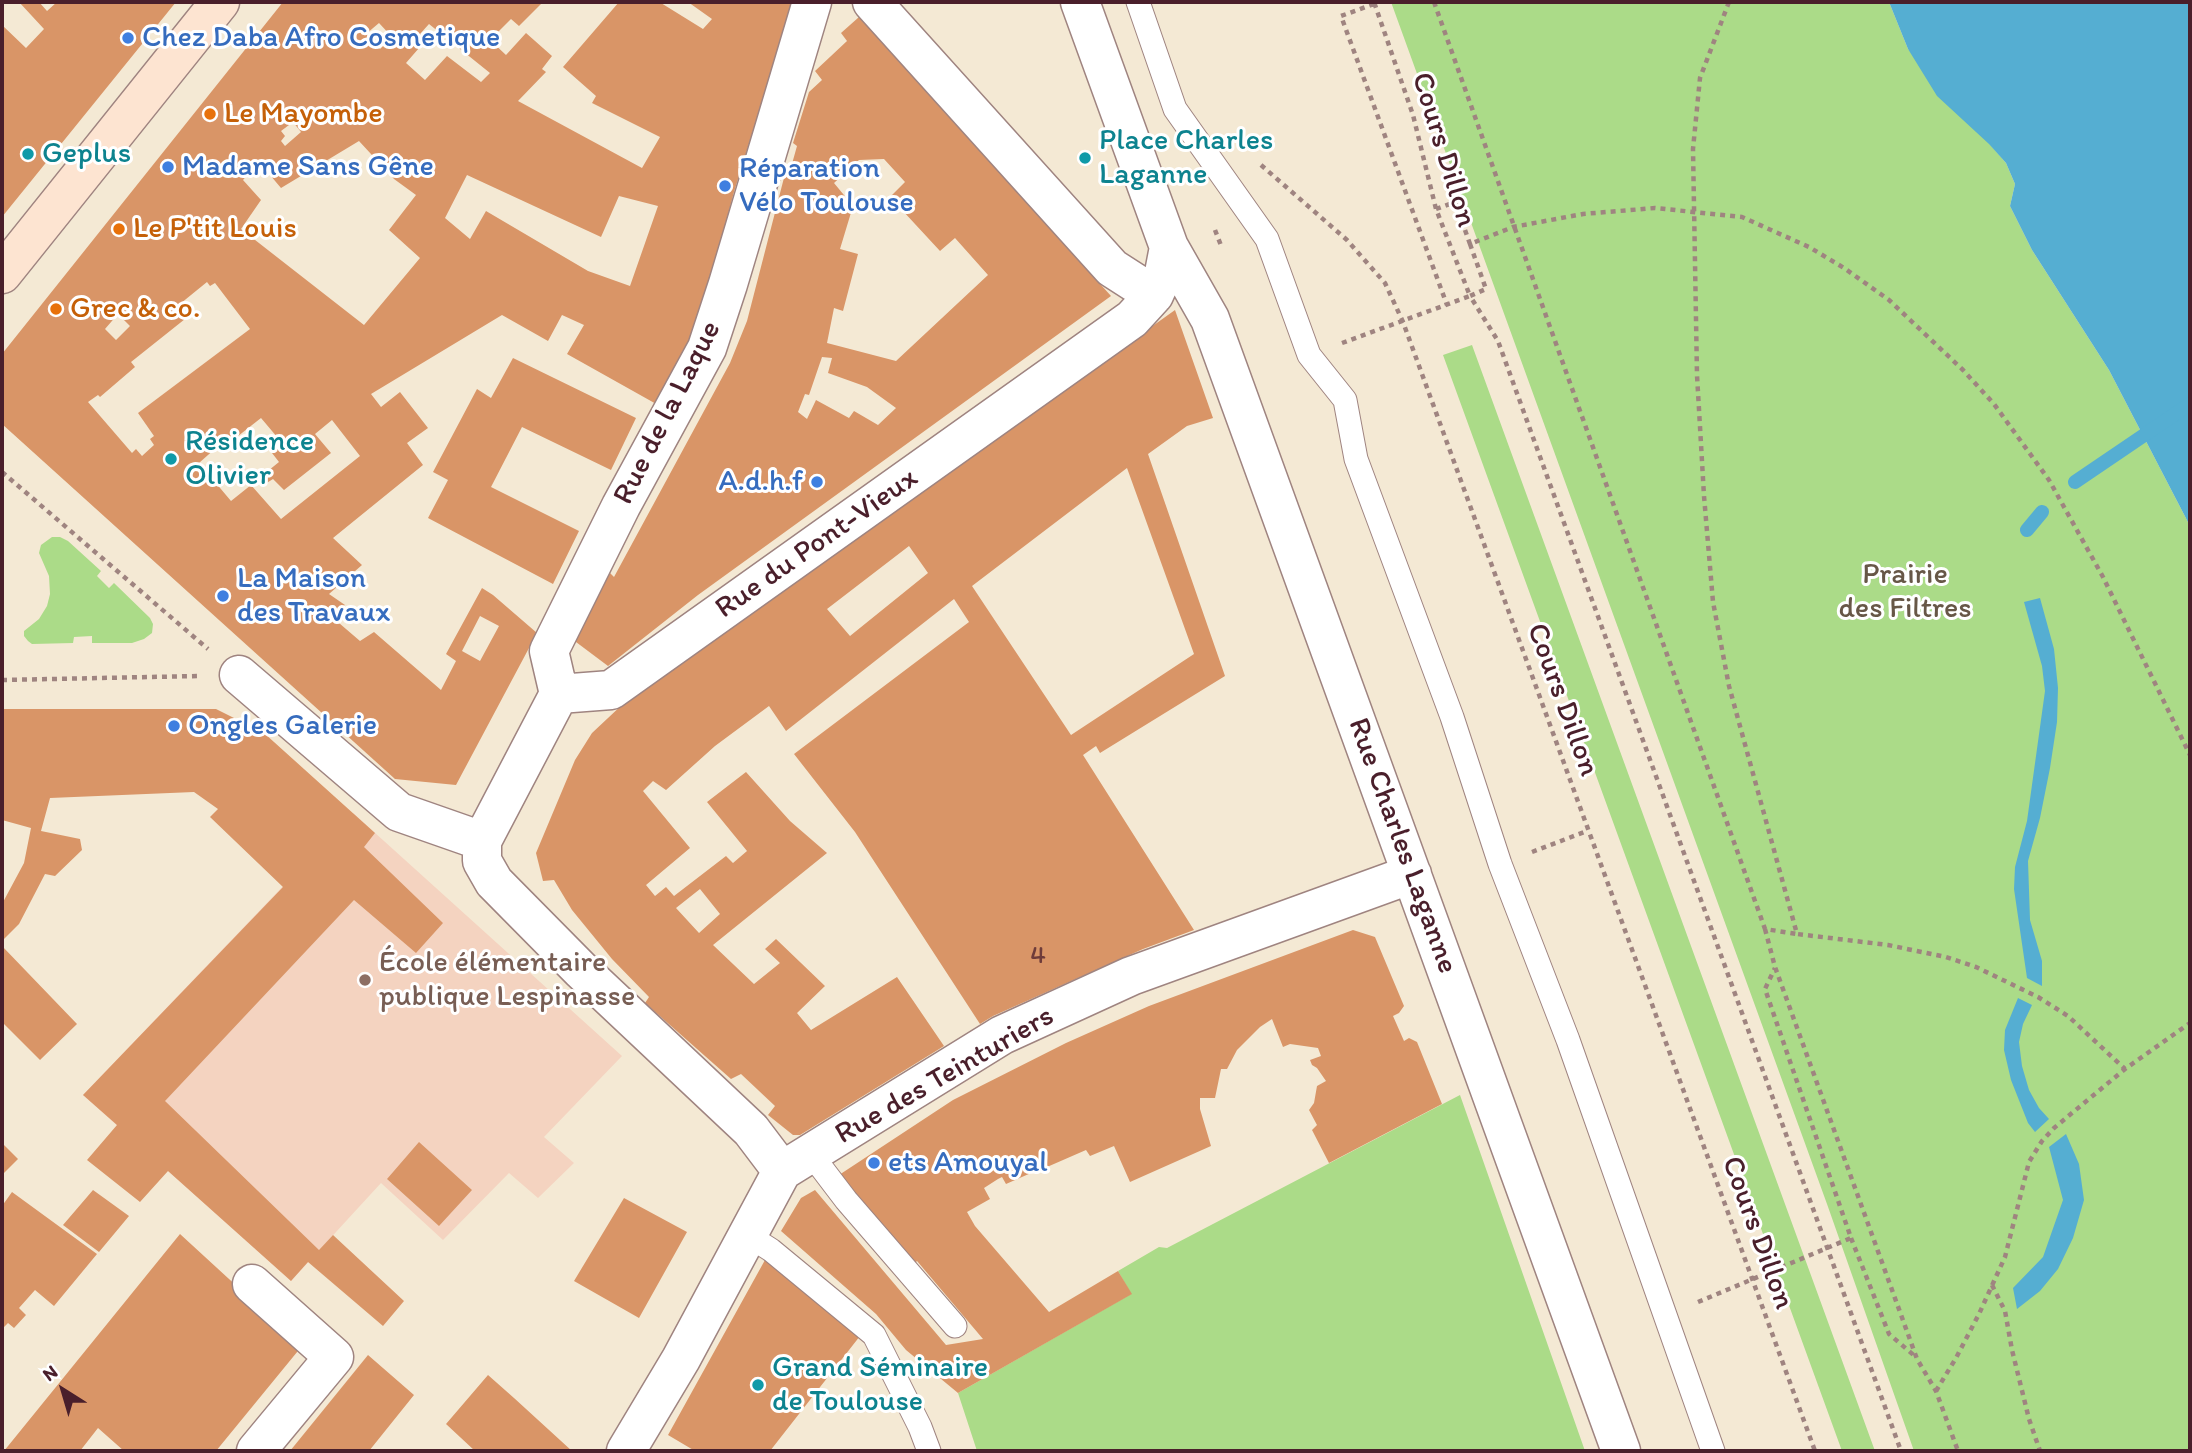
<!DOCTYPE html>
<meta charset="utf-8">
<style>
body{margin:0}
#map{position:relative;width:2192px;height:1453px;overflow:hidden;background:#f4e9d4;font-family:Itim,sans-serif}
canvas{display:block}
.frame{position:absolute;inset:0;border:4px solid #4a1f2b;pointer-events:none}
.north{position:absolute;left:28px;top:1355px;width:70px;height:70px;-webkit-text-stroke:5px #fff;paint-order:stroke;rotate:323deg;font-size:19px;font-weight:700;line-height:28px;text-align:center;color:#4a1f2b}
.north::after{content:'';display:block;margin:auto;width:24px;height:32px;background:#4a1f2b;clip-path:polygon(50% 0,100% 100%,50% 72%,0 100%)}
</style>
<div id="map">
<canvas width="2192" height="1453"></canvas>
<div class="frame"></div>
<div class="north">N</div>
</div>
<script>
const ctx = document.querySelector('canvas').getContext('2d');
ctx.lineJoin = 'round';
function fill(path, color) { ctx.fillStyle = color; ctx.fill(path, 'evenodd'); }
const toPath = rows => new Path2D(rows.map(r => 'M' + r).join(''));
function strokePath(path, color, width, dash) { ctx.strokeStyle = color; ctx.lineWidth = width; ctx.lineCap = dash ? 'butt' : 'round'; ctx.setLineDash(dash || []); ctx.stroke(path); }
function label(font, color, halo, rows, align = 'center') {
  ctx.font = font + ' Itim,sans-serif'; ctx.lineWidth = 6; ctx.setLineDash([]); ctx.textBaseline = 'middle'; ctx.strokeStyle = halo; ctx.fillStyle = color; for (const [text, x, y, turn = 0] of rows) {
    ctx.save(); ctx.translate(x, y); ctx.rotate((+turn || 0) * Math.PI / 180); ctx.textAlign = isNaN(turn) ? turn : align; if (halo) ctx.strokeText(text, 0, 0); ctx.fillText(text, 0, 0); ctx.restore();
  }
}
fill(toPath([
 [353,813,622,1056,544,1137,574,1163,538,1198,509,1173,443,1240,381,1183,291,1281,83,1095]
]), '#f4d3c0');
fill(toPath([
 [1391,2,1889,2,1908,49,2006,163,2015,184,2010,206,2032,250,2109,370,2190,526,2190,1451,1914,1451,1827,1204],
 [1472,345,1875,1451,1842,1451,1443,355],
 [52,537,60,537,68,541,101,571,97,576,109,588,114,583,150,618,153,624,152,633,144,639,132,643,92,643,92,636,74,637,73,643,32,644,28,641,24,636,24,631,39,619,47,606,50,594,49,576,39,553,41,545],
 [1460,1095,1585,1451,977,1451,958,1393,1131,1294,1118,1271,1159,1247,1167,1248]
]), '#abdb88');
fill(toPath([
 [1889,2,2190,2,2190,526,2109,370,2032,250,2010,206,2015,184,2006,163,1989,144,1937,96,1908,49],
 [2040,598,2054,649,2058,688,2057,722,2050,768,2040,818,2028,861,2030,920,2042,961,2042,986,2027,978,2014,889,2015,867,2027,821,2045,691,2042,666,2024,602],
 [2018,998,2032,1005,2023,1024,2019,1042,2022,1066,2029,1090,2039,1108,2049,1119,2035,1132,2028,1123,2011,1080,2004,1050,2005,1030],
 [2066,1134,2079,1164,2084,1200,2073,1238,2058,1269,2040,1291,2017,1309,2013,1288,2043,1257,2063,1200,2049,1147]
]), '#55aed2');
strokePath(toPath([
 [2075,482,2190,404],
 [2027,530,2042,512]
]), '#55aed2', 14);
fill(toPath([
 [19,2,39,2,47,11,57,2,176,2,2,217,2,25,26,48,44,29],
 [283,2,543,2,519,26,511,19,490,40,506,55,526,33,552,56,542,69,546,72,518,101,642,168,660,137,592,103,596,96,563,67,619,2,662,2,661,3,703,29,712,19,688,2,793,2,734,192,696,335,658,405,567,354,584,325,562,315,548,341,502,315,371,394,381,407,400,392,428,428,407,443,423,465,333,538,362,565,329,594,345,605,332,617,360,641,374,632,441,690,456,661,446,654,482,588,493,595,537,633,456,785,395,779,2,424,2,354],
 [379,23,392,37,380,49,366,34],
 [429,24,490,73,481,82,447,56,425,80,406,63,426,40,420,34],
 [293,122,301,132,285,146,281,141,285,136,281,131],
 [359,141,394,179,416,195,389,230,420,258,364,325,241,229,261,200,243,180,259,162,281,188],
 [467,175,601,237,619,196,658,206,630,286,588,271,486,211,470,239,445,218],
 [207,282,210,286,215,283,250,329,138,413,154,436,150,439,154,445,142,456,136,449,132,453,88,402,98,395,100,397,135,367,131,362,185,319,175,308],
 [118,314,130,326,116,340,105,329],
 [261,418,283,444,272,453,279,462,258,479,265,484,273,479,284,490,331,453,315,434,332,420,360,456,281,519,251,485,231,501,199,463,217,447,219,451],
 [480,616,499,626,480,661,462,651],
 [859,17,1111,296,698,595,608,666,572,639,610,573,614,577,730,363,747,321,786,170,790,171,797,146,793,143,809,92,822,80,815,71,847,41,841,33],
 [884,159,905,182,890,197,940,251,955,238,988,275,896,361,827,343,834,308,843,311,858,254,840,249,853,206,834,183,859,160],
 [822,357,832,358,828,373,867,387,896,408,878,425,854,411,849,418,816,400,807,419,798,412,805,394,809,395],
 [1175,310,1213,418,1187,426,1148,454,1225,676,1100,753,1096,746,1083,755,1194,930,1143,949,993,1016,980,1024,855,832,794,754,969,622,954,599,786,731,769,706,715,746,666,790,653,781,643,791,690,848,646,885,655,896,666,887,674,896,726,856,733,863,747,851,707,802,746,772,790,821,827,853,713,945,754,984,780,963,765,949,776,939,825,986,797,1013,811,1030,897,977,944,1046,800,1135,793,1135,768,1115,775,1106,741,1074,731,1079,645,1003,649,997,612,959,572,910,554,880,543,881,536,853,575,760,592,733,624,703],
 [1127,468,1194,654,1071,735,972,586],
 [909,546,928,573,850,636,827,609],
 [700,889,720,914,699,933,676,908],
 [513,358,636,418,611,470,522,427,491,487,579,531,553,584,428,518,448,480,433,472,477,389,491,398],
 [2,709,216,709,264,733,375,833,364,847,443,923,416,953,354,900,165,1101,319,1250,333,1235,404,1301,383,1326,308,1262,291,1281,168,1171,140,1202,87,1160,117,1125,83,1095,283,887,210,817,218,809,194,792,50,798,41,831,80,839,82,850,55,876,45,874,19,924,2,941,2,904,24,863,31,828,2,820],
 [1353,930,1375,937,1404,1006,1399,1013,1393,1016,1404,1041,1409,1038,1417,1042,1442,1104,1329,1163,1312,1130,1317,1125,1309,1110,1314,1103,1317,1086,1326,1081,1317,1068,1312,1065,1310,1060,1321,1056,1318,1048,1290,1044,1283,1047,1272,1019,1260,1027,1237,1050,1227,1069,1221,1069,1215,1098,1200,1098,1200,1109,1211,1146,1130,1182,1114,1146,1090,1156,1086,1150,1047,1167,1044,1159,1028,1165,1031,1173,1006,1184,1002,1177,998,1179,984,1188,990,1199,967,1212,975,1226,1049,1312,1118,1271,1132,1294,958,1393,906,1350,876,1314,781,1231,801,1198,815,1190,946,1345,983,1339,917,1261,915,1263,839,1175,953,1100,1066,1043,1149,1006],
 [2,946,77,1024,40,1060,2,1022],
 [419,1142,472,1190,439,1226,387,1179],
 [2,1143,18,1159,2,1175],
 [93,1190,129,1216,99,1252,63,1225],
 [12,1192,97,1254,54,1306,35,1290,19,1308,26,1315,14,1328,8,1323,2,1329,2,1206],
 [624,1198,687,1232,639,1318,574,1281],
 [180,1234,302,1346,216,1451,124,1451,98,1428,80,1451,4,1451],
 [765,1260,860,1336,770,1451,695,1451,668,1435],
 [368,1355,414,1395,369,1451,290,1451],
 [488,1375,514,1398,572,1451,475,1451,446,1424]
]), '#d99567');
const lane = toPath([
 [1138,2,1175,109,1267,239,1309,355,1345,400,1356,459,1452,717,1500,864,1568,1040,1713,1451],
 [811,1154,846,1200,955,1326],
 [749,1236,771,1250,874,1335,920,1427,929,1451]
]);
const street = toPath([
 [872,2,1112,268,1154,295],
 [1080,2,1169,247,1210,319,1621,1451],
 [239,675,399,812,482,841],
 [559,694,611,690,1132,319,1154,295,1164,273,1169,247],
 [559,694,549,651,621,506,707,348,728,284,812,2],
 [559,694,482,841,482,861,494,882,581,970,751,1130,782,1171],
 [252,1284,334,1357,256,1451],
 [626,1451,681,1359,782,1171,1002,1035,1131,976,1412,874]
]);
const secondary = toPath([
 [2,274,220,2]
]);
strokePath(lane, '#9f8480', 25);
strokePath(street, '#9f8480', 41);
strokePath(secondary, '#9f8480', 41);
strokePath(toPath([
 [1434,2,1765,929,1797,934],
 [1729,2,1700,78,1693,149,1697,375,1704,496,1713,602,1729,686,1797,934,1888,945,1946,957,1976,967,2038,997,2068,1016,2125,1069],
 [1374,4,1341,16,1447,305],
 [1261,165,1347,240,1385,283,1403,322,1815,1451],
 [1436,209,1455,202,1470,244,1513,227,1583,214,1655,208,1742,217,1809,247,1844,268,1889,300,1963,370,1994,404,2049,480,2103,577,2190,755],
 [1215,230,1222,248],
 [1470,244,1486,289,1470,296,1498,341,1901,1451],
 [1342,343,1470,296,1436,209,1413,115,1374,2],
 [2,472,208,649],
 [2,680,199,676],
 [1532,852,1587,831],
 [1765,929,1775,967,1917,1359,1936,1391,1958,1451],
 [1851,1238,1889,1334,1917,1358],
 [1992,1285,2005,1311,2012,1350,2029,1419,2040,1451],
 [1698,1302,1851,1238,1765,989,1775,968],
 [1936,1391,1956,1358,1979,1314,2005,1257,2029,1162,2042,1141,2054,1128,2125,1069,2190,1023]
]), '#9f8480', 4.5, [5, 5]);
strokePath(lane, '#fff', 23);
strokePath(street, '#fff', 38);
strokePath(secondary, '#fde4d1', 38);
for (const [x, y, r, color] of [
 [128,38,7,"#3f7fe0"],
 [210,114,7,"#e8710a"],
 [28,154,7,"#0f9aa8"],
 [1085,158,7,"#0f9aa8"],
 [168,167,7,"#3f7fe0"],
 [725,186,7,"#3f7fe0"],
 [119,229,7,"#e8710a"],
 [56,309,7,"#e8710a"],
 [171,459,7,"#0f9aa8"],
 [817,482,7,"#3f7fe0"],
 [223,596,7,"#3f7fe0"],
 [174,726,7,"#3f7fe0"],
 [365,980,7,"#8d6e63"],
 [874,1163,7,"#3f7fe0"],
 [758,1385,7,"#0f9aa8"]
]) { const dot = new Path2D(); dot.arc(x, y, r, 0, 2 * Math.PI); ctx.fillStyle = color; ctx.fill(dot); strokePath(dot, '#fff', 2.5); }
label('26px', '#6e3c3a', null, [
 ["4",1038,956]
]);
label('30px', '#366cbe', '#fff', [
 ["Chez Daba Afro Cosmetique",142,38],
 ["Madame Sans Gêne",182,167],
 ["Réparation",739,169],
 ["Vélo Toulouse",739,203],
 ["A.d.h.f",803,482,"right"],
 ["La Maison",237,579],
 ["des Travaux",237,613],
 ["Ongles Galerie",188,726],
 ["ets Amouyal",888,1163]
], 'left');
label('30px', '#c56008', '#fff', [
 ["Le Mayombe",224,114],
 ["Le P'tit Louis",133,229],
 ["Grec & co.",70,309]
], 'left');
label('30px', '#0d838f', '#fff', [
 ["Place Charles",1099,141],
 ["Laganne",1099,175],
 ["Geplus",42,154],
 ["Résidence",185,442],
 ["Olivier",185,476],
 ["Grand Séminaire",772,1368],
 ["de Toulouse",772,1402]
], 'left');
label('30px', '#4a1f2b', '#fff', [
 ["Cours Dillon",1443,150,73],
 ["Rue de la Laque",668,413,-63],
 ["Rue du Pont-Vieux",817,544,-35],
 ["Cours Dillon",1562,700,70],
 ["Rue Charles Laganne",1402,846,70],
 ["Rue des Teinturiers",945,1076,-30],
 ["Cours Dillon",1757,1233,70]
]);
label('30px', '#675747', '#fff', [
 ["Prairie",1905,575],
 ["des Filtres",1905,609]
]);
label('30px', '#785e54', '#fff', [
 ["École élémentaire",379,963],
 ["publique Lespinasse",379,997]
], 'left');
</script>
